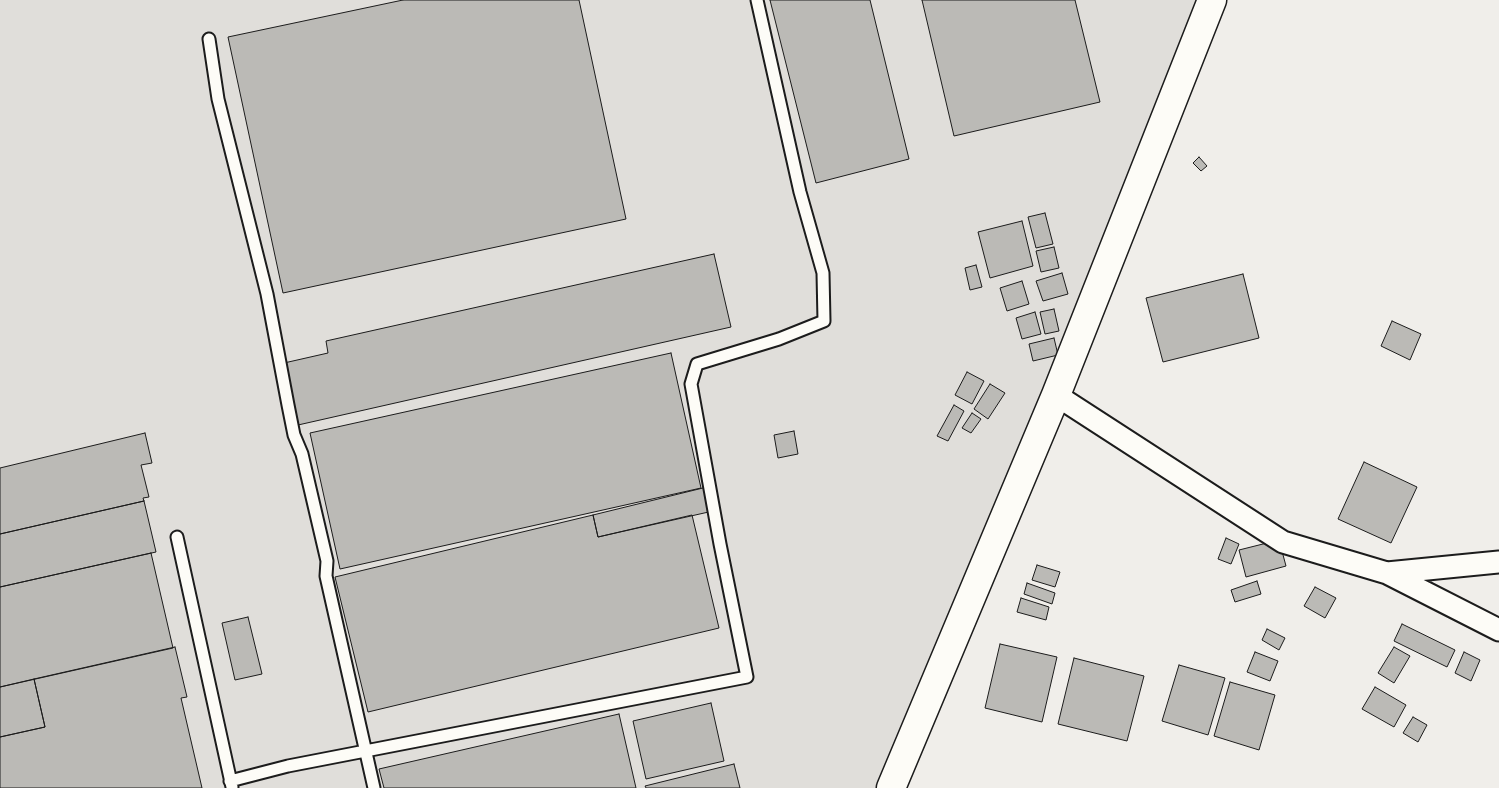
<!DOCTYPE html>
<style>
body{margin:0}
canvas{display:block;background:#f0eeea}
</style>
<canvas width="1499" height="788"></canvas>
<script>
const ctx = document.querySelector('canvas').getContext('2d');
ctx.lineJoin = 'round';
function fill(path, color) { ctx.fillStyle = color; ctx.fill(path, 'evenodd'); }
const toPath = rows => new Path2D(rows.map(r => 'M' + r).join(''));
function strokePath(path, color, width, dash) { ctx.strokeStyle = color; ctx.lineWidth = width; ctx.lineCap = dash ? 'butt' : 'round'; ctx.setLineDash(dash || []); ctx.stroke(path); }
fill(toPath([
 [0,0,1197,0,1023,439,876,788,0,788]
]), '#e0deda');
const building = toPath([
 [403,0,579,0,626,219,283,293,228,37,403,0],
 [770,0,870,0,909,159,816,183,770,0],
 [922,0,1075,0,1100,102,954,136,922,0],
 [1199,157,1207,166,1201,171,1193,163,1199,157],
 [1045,213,1053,244,1036,248,1028,217,1045,213],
 [1022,221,1033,266,990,278,978,232,1022,221],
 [1054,247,1059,268,1041,272,1036,251,1054,247],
 [714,254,731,327,298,425,284,363,328,353,326,341,714,254],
 [976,265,982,287,970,290,965,268,976,265],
 [1062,273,1068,294,1043,301,1036,281,1062,273],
 [1243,274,1259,338,1163,362,1146,298,1243,274],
 [1022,281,1029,304,1007,311,1000,288,1022,281],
 [1054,309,1059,331,1045,334,1040,312,1054,309],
 [1035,312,1041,334,1022,339,1016,318,1035,312],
 [1392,321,1421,334,1410,360,1381,346,1392,321],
 [1054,338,1058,355,1033,361,1029,344,1054,338],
 [671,353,701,488,340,569,310,433,671,353],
 [967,372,984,381,972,404,955,395,967,372],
 [990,384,1005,393,988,419,974,409,990,384],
 [954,405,964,411,948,441,937,436,954,405],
 [972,413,981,419,971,433,962,428,972,413],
 [794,431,798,454,778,458,774,435,794,431],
 [145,433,152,463,141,465,149,497,143,498,144,501,0,534,0,468,145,433],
 [1364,462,1417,487,1391,543,1338,519,1364,462],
 [707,487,713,511,598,537,593,515,707,487],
 [144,501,156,552,0,587,0,534,144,501],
 [593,515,598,537,692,515,719,628,368,712,335,577,593,515],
 [1226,538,1239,544,1231,564,1218,559,1226,538],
 [1279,540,1286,566,1246,577,1239,550,1279,540],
 [151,553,173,648,0,687,0,587,151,553],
 [1037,565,1060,572,1055,587,1032,580,1037,565],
 [1257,581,1261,594,1235,602,1231,590,1257,581],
 [1027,583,1055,593,1052,604,1024,594,1027,583],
 [1315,587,1336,598,1325,618,1304,606,1315,587],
 [1021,598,1049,607,1046,620,1017,612,1021,598],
 [248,617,262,674,235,680,222,623,248,617],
 [1402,624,1455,650,1447,667,1394,641,1402,624],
 [1267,629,1285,638,1279,650,1262,640,1267,629],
 [1000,644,1057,657,1042,722,985,708,1000,644],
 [175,647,187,697,181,698,202,788,0,788,0,737,45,727,34,679,175,647],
 [1394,647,1410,656,1394,683,1378,673,1394,647],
 [1255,652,1278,661,1270,681,1247,672,1255,652],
 [1464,652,1480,660,1471,681,1455,673,1464,652],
 [1074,658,1144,676,1127,741,1058,724,1074,658],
 [1179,665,1225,678,1208,735,1162,721,1179,665],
 [34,679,45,727,0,737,0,687,34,679],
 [1230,682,1275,695,1259,750,1214,736,1230,682],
 [1375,687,1406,705,1394,727,1362,709,1375,687],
 [711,703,724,761,646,779,633,721,711,703],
 [619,714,636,788,384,788,379,769,619,714],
 [1413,717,1427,725,1418,742,1403,733,1413,717],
 [734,764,740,788,646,788,645,786,734,764]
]);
fill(building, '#bbbab6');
strokePath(building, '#1c1c1c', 1);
const service = toPath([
 [209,39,218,99,267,294,288,405,294,435,302,454,327,561,326,576,374,788],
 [177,537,232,787],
 [230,781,288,766,747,677,720,544,691,384,697,364,779,339,824,321,823,273,800,192,757,0]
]);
const minor = toPath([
 [1056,395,1283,542,1387,573,1499,562],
 [1387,573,1499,630]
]);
const secondary = toPath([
 [891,788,1056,395,1212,0]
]);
strokePath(service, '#1c1c1c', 15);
strokePath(minor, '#1c1c1c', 25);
strokePath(secondary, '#1c1c1c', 31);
strokePath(service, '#fdfcf7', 11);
strokePath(minor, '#fdfcf7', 21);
strokePath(secondary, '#fdfcf7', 28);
</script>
